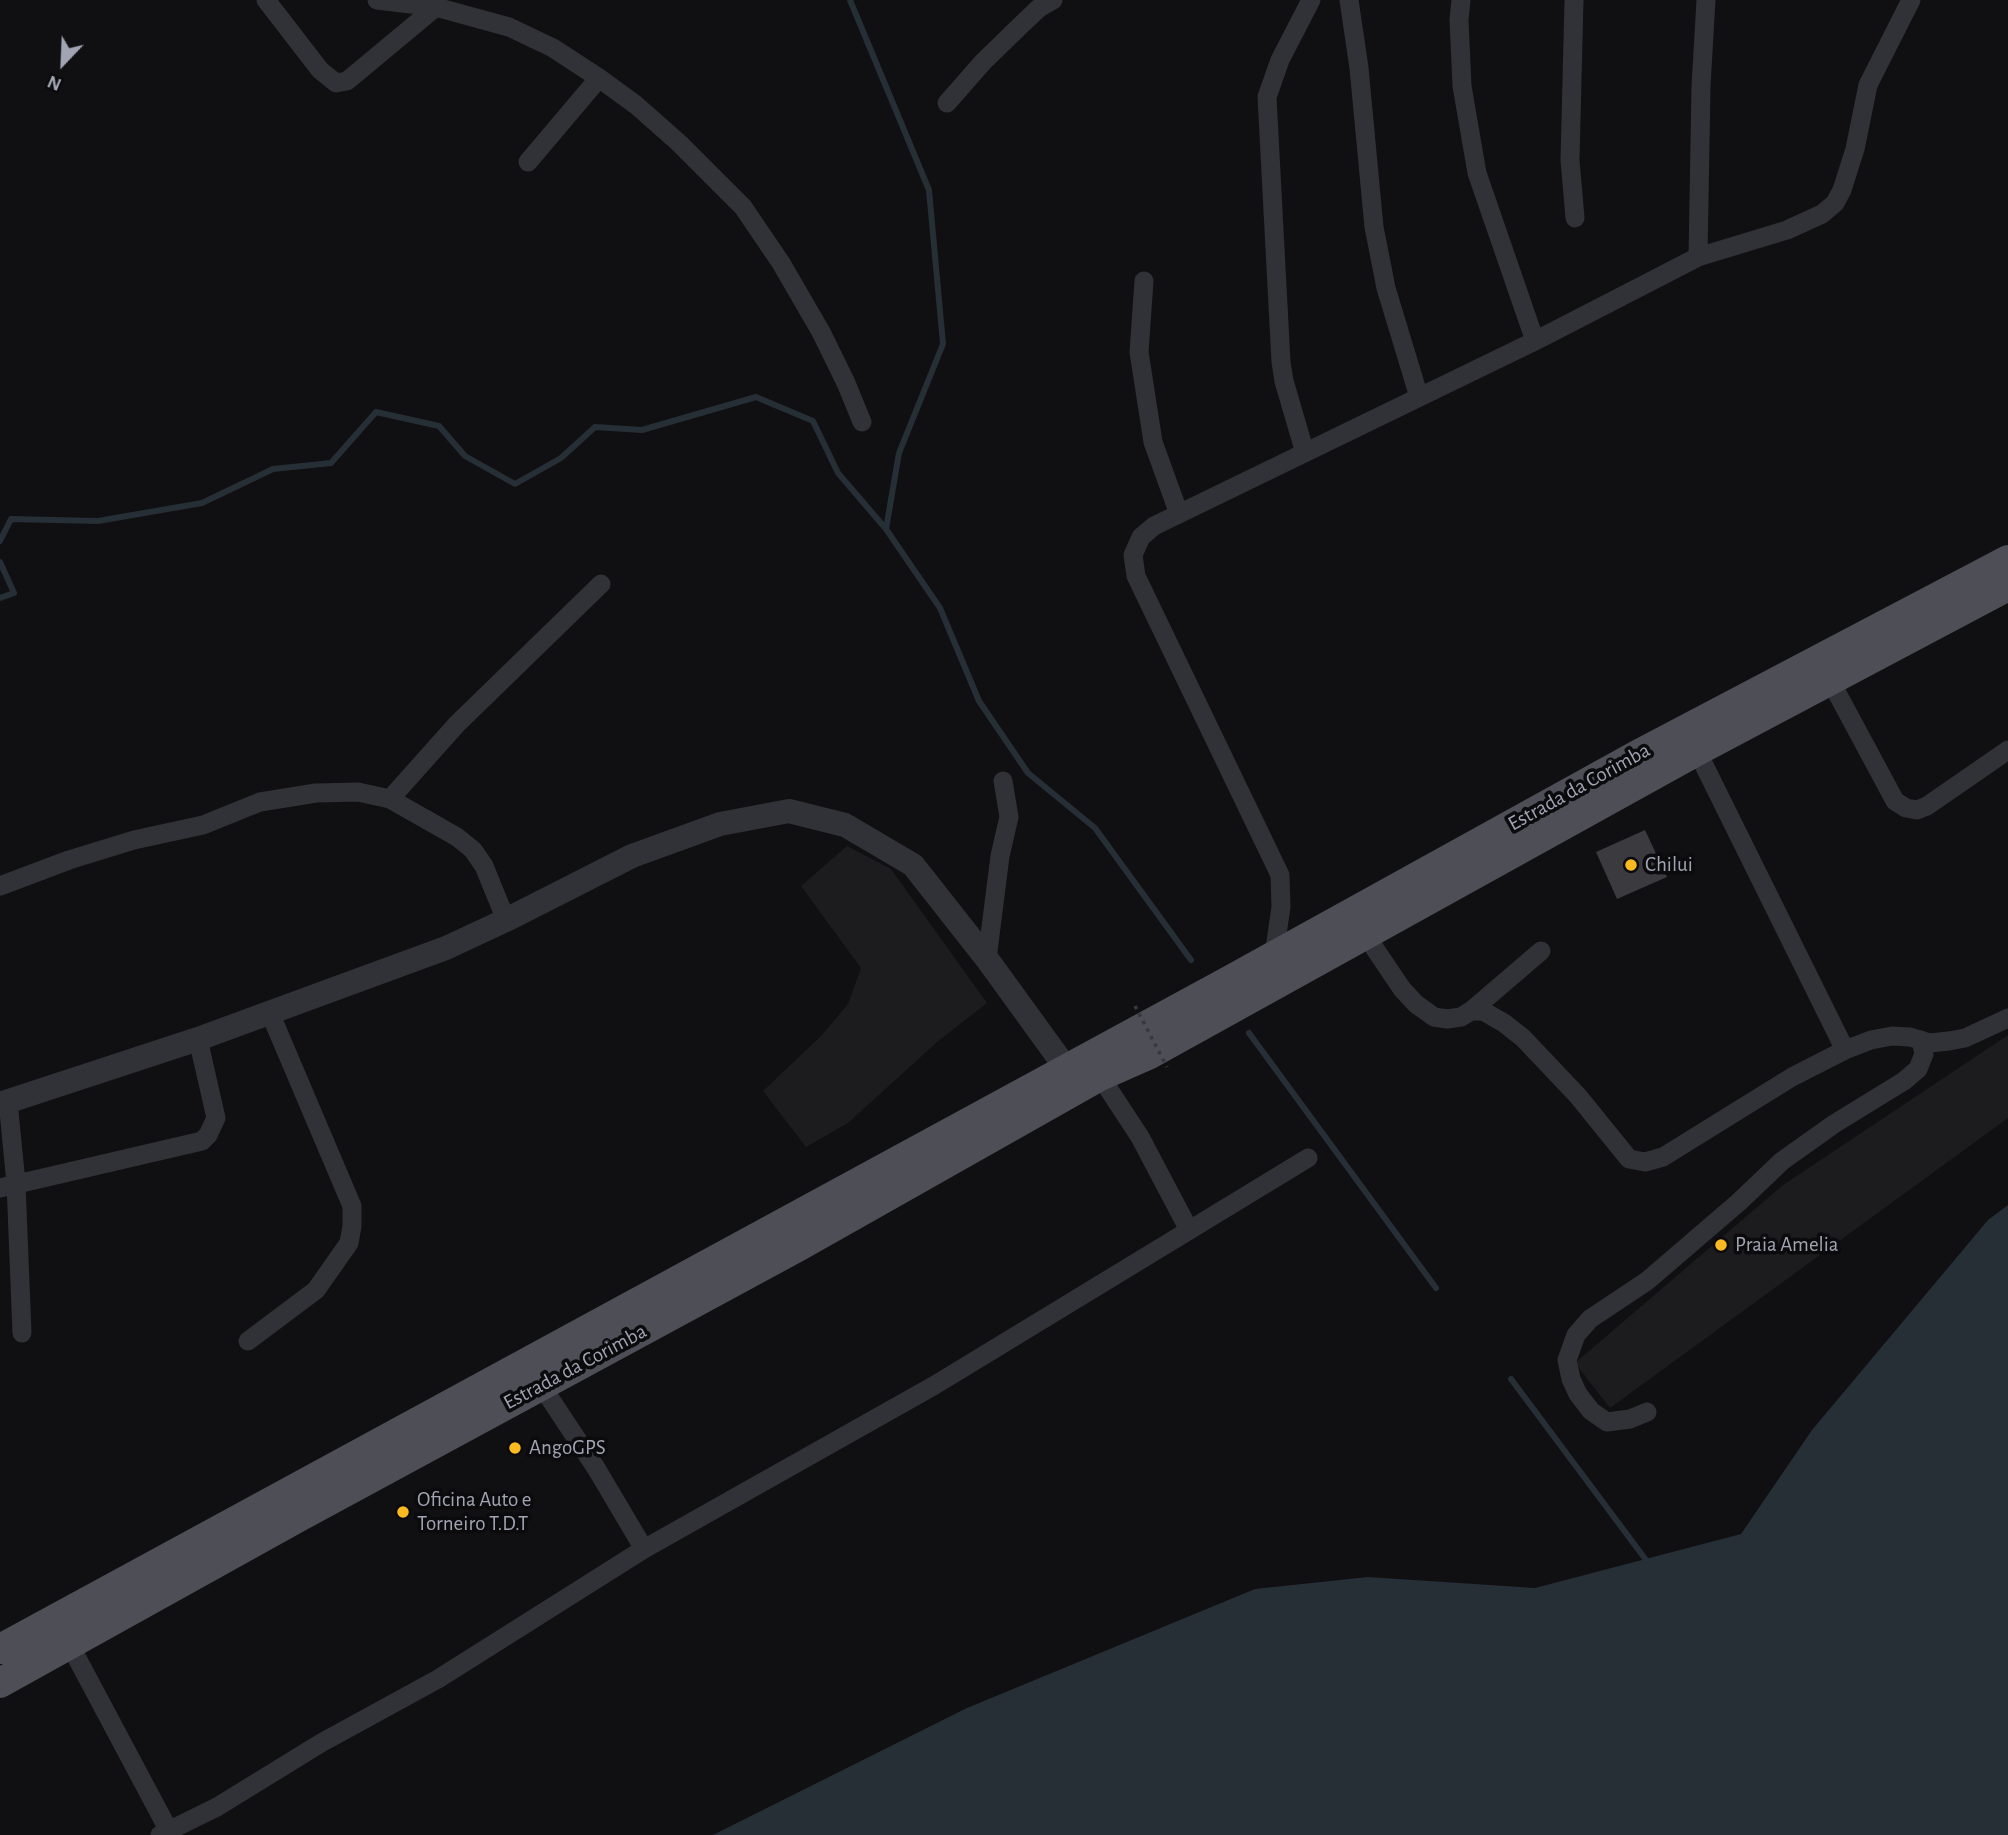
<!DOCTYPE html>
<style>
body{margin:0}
#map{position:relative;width:2008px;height:1835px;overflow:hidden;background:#101012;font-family:"Alegreya Sans",sans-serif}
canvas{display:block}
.north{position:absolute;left:28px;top:28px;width:70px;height:70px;-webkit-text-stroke:5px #0b0b0d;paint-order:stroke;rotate:203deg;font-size:19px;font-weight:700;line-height:28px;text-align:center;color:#a1a5b3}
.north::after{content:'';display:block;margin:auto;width:24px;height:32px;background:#a1a5b3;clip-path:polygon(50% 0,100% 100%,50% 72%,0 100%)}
</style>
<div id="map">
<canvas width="2008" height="1835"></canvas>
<div class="north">N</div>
</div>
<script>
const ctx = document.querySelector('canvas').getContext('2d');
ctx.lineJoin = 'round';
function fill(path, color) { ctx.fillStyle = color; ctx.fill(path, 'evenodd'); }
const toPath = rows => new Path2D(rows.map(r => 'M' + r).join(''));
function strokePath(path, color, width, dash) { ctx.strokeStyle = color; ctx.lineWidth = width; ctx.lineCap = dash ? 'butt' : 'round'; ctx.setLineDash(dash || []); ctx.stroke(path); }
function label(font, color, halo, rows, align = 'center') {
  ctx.font = font + ' "Alegreya Sans",sans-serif'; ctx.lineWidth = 7; ctx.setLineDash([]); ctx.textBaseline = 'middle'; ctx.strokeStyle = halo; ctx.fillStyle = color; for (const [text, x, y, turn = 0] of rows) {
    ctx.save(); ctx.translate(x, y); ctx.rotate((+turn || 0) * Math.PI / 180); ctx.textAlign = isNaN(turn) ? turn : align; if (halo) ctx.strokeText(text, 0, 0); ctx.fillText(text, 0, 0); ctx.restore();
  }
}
fill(toPath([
 [847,846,891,869,987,1003,937,1042,848,1123,806,1147,763,1091,821,1036,848,1004,861,968,801,886],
 [2008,1035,2008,1118,1610,1408,1575,1363,1783,1185]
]), '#1c1c1f');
fill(toPath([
 [2008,1205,2008,1835,713,1835,967,1708,1255,1589,1368,1577,1535,1588,1741,1534,1812,1430,1988,1220]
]), '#262e36');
strokePath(toPath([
 [850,0,929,190,943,344,899,453,886,529,940,608,979,701,1028,773,1095,828,1191,960],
 [0,541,11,519,98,521,202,503,273,469,331,463,376,412,439,426,465,456,515,484,561,458,595,427,642,430,756,397,813,421,838,473,886,529],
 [0,562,14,593,0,598],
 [1249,1033,1436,1288],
 [1511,1379,1646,1560]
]), '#262e36', 6);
fill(toPath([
 [1645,830,1667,877,1617,899,1596,852]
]), '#3a3a3f');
strokePath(toPath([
 [266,0,320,70,336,83,347,81,436,7],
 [377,0,436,7,509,27,553,48,599,78,636,105,679,143,743,207,781,263,821,332,846,383,862,422],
 [1349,0,1359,68,1374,227,1386,288,1419,397],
 [1461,0,1459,20,1462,86,1477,173,1535,341],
 [1574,0,1570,160,1575,218],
 [947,103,983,62,1020,26,1039,8,1053,0],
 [528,162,599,78],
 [1698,257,1787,230,1822,214,1835,203,1842,190,1855,149,1868,85,1911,0],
 [1144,281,1139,352,1153,442,1179,514],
 [1305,453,1284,381,1281,362,1267,97,1280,60,1311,0],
 [1830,680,1895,801,1906,808,1917,810,1927,806,2008,750],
 [1697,751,1845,1050],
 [390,799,457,724,601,584],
 [0,886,69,860,134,840,203,825,260,802,316,793,358,792,390,799,457,837,473,850,484,866,506,920],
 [1365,934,1402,989,1416,1004,1434,1017,1447,1019,1461,1017,1471,1011,1483,1011,1504,1023,1523,1038,1578,1096,1629,1159,1645,1162,1663,1157,1792,1077,1845,1050,1871,1040,1892,1036,1910,1037,1930,1043,1949,1041,1965,1038,2008,1018],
 [1274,955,1281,907,1280,875,1136,576,1133,555,1141,537,1154,526,1535,341,1698,257,1701,86,1706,0],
 [987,959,1000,856,1009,817,1003,781],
 [1471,1011,1541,951],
 [1100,1076,1140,1137,1189,1230],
 [8,1101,16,1183,22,1333],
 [0,1188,202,1141,208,1135,216,1118,198,1039],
 [248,1341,316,1290,349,1243,352,1226,352,1206,270,1013],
 [541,1385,596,1468,644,1549],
 [1647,1412,1630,1419,1607,1422,1591,1411,1578,1394,1571,1379,1567,1360,1576,1335,1590,1319,1647,1281,1739,1202,1782,1161,1834,1124,1904,1081,1918,1069,1924,1054,1921,1040],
 [70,1645,169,1831],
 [160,1835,217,1807,321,1743,438,1679,644,1549,935,1385,1308,1158]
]), '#313237', 19);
strokePath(toPath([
 [0,1104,198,1039,446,948,506,920,632,856,720,824,789,811,845,825,913,865,987,959,1066,1068]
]), '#313237', 24);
strokePath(toPath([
 [0,1649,1227,982,1639,754,2008,560],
 [0,1683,297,1518,799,1246,1100,1076,1150,1054,1697,751,2008,586]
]), '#4d4e56', 30);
strokePath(toPath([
 [1135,1006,1167,1067]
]), '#37393e', 3.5, [3.5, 5]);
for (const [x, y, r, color] of [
 [1631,865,7,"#f9bb21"],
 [1721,1245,7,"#f9bb21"],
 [515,1448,7,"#f9bb21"],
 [403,1512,7,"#f9bb21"]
]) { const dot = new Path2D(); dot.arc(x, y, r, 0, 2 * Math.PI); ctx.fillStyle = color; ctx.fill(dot); strokePath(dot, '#0b0b0d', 2.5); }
label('21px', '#a1a5b3', '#0b0b0d', [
 ["Estrada da Corimba",1579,787,-29],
 ["Estrada da Corimba",575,1367,-28]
]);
label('21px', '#a1a5b3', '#0b0b0d', [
 ["Chilui",1645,865],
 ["Praia Amelia",1735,1245],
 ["AngoGPS",529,1448],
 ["Oficina Auto e",417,1500],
 ["Torneiro T.D.T",417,1524]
], 'left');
</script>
